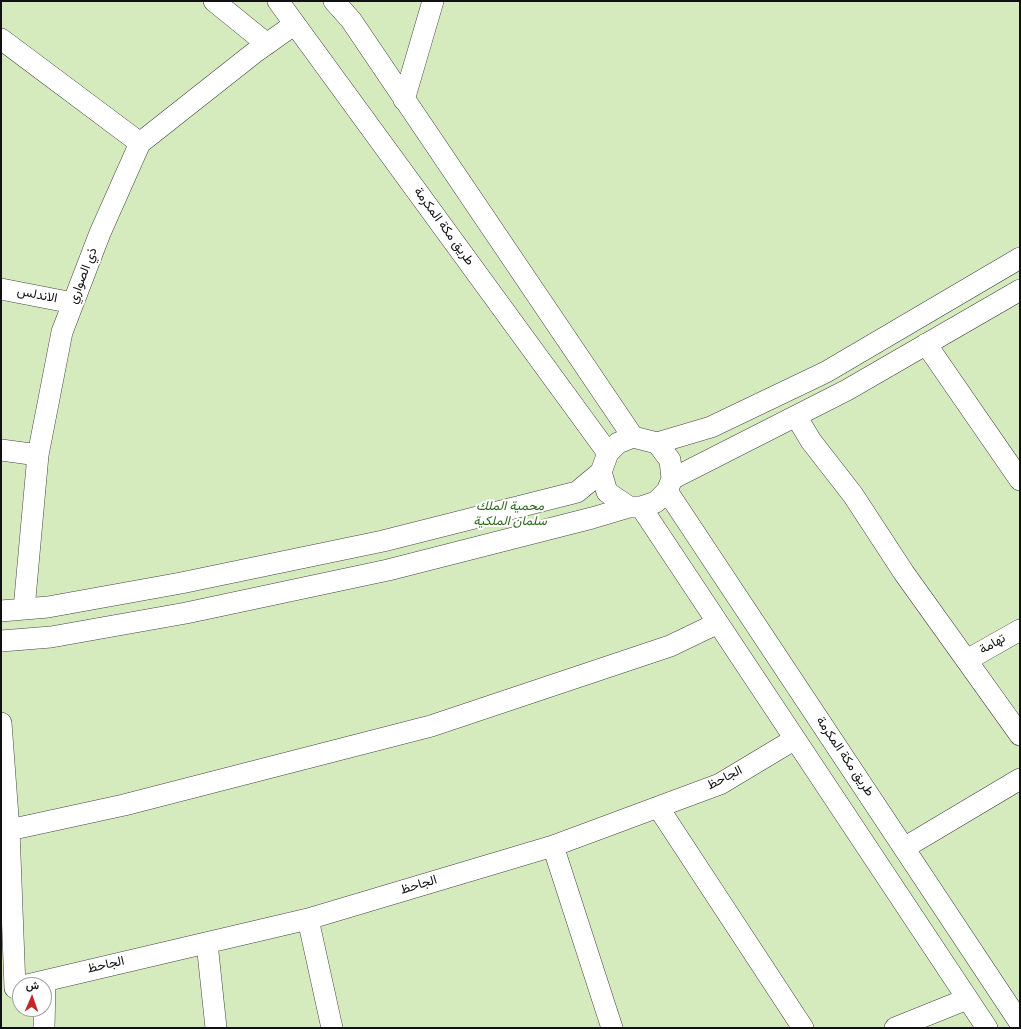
<!DOCTYPE html>
<meta charset="utf-8">
<style>
body{margin:0}
#map{position:relative;width:1021px;height:1029px;overflow:hidden;background:#fffdf5;font-family:Spectral,Vazirmatn,serif}
canvas{display:block}
.frame{position:absolute;inset:0;border:2px solid #111;pointer-events:none}
.north{position:absolute;left:12px;top:977px;width:40px;height:40px;box-sizing:border-box;background:#fff;border:1px solid #a0a0a0;border-radius:50%;rotate:2deg;font-size:11px;font-weight:700;line-height:16px;text-align:center;color:#111}
.north::after{content:'';display:block;margin:auto;width:14px;height:18px;background:#c4262e;clip-path:polygon(50% 0,100% 100%,50% 72%,0 100%)}
</style>
<div id="map">
<canvas width="1021" height="1029"></canvas>
<div class="frame"></div>
<div class="north">ش</div>
</div>
<script>
const ctx = document.querySelector('canvas').getContext('2d');
ctx.lineJoin = 'round';
function fill(path, color) { ctx.fillStyle = color; ctx.fill(path, 'evenodd'); }
const toPath = rows => new Path2D(rows.map(r => 'M' + r).join(''));
function strokePath(path, color, width, dash) { ctx.strokeStyle = color; ctx.lineWidth = width; ctx.lineCap = dash ? 'butt' : 'round'; ctx.setLineDash(dash || []); ctx.stroke(path); }
function label(font, color, halo, rows, align = 'center') {
  ctx.font = font + ' Spectral,Vazirmatn,serif'; ctx.lineWidth = 4; ctx.setLineDash([]); ctx.textBaseline = 'middle'; ctx.strokeStyle = halo; ctx.fillStyle = color; for (const [text, x, y, turn = 0] of rows) {
    ctx.save(); ctx.translate(x, y); ctx.rotate((+turn || 0) * Math.PI / 180); ctx.textAlign = isNaN(turn) ? turn : align; if (halo) ctx.strokeText(text, 0, 0); ctx.fillText(text, 0, 0); ctx.restore();
  }
}
fill(toPath([
 [1,1,1020,1,1020,1028,1,1028],
 [20,985,44,985,44,1009,20,1009]
]), '#d5ebbd');
const minor = toPath([
 [214,1,267,44],
 [278,1,608,453],
 [334,1,351,20,633,437],
 [1,39,140,143],
 [404,100,433,1],
 [1,289,73,303],
 [926,344,1020,480],
 [796,416,811,441,853,495,904,573,1020,735],
 [657,443,670,460,672,479,667,491,656,502,641,507,629,507,607,492,601,472,608,453,618,443,633,437,657,443,711,427,826,372,1020,258],
 [1,450,38,455],
 [672,479,847,390,1020,290],
 [667,491,1020,1023],
 [641,507,987,1028],
 [24,609,38,455,62,332,100,233,140,143,254,53,295,24],
 [1,611,48,607,181,583,383,541,577,492,601,472],
 [1,641,51,637,186,613,388,570,592,518,629,507],
 [967,660,1020,630],
 [1,723,9,830,15,988],
 [658,807,803,1028],
 [9,830,124,805,431,726,670,646,718,623],
 [553,846,612,1028],
 [904,848,1020,779],
 [308,919,332,1028],
 [207,943,216,1028],
 [27,985,308,919,553,846,720,784,795,739],
 [44,1028,45,981],
 [895,1028,967,999]
]);
strokePath(minor, '#444', 22);
strokePath(minor, '#fff', 21);
label('13px', '#111', '#fff', [
 ["طريق مكة المكرمة",443,227,54],
 ["ذي الصواري",84,276,-69],
 ["الاندلس",37,296,11],
 ["تهامة",993,645,-30],
 ["طريق مكة المكرمة",844,757,56],
 ["الجاحظ",725,779,-27],
 ["الجاحظ",419,886,-17],
 ["الجاحظ",106,966,-13]
]);
label('italic 13px', '#2f6b1f', '#fff', [
 ["محمية الملك",510,507],
 ["سلمان الملكية",510,522]
]);
</script>
